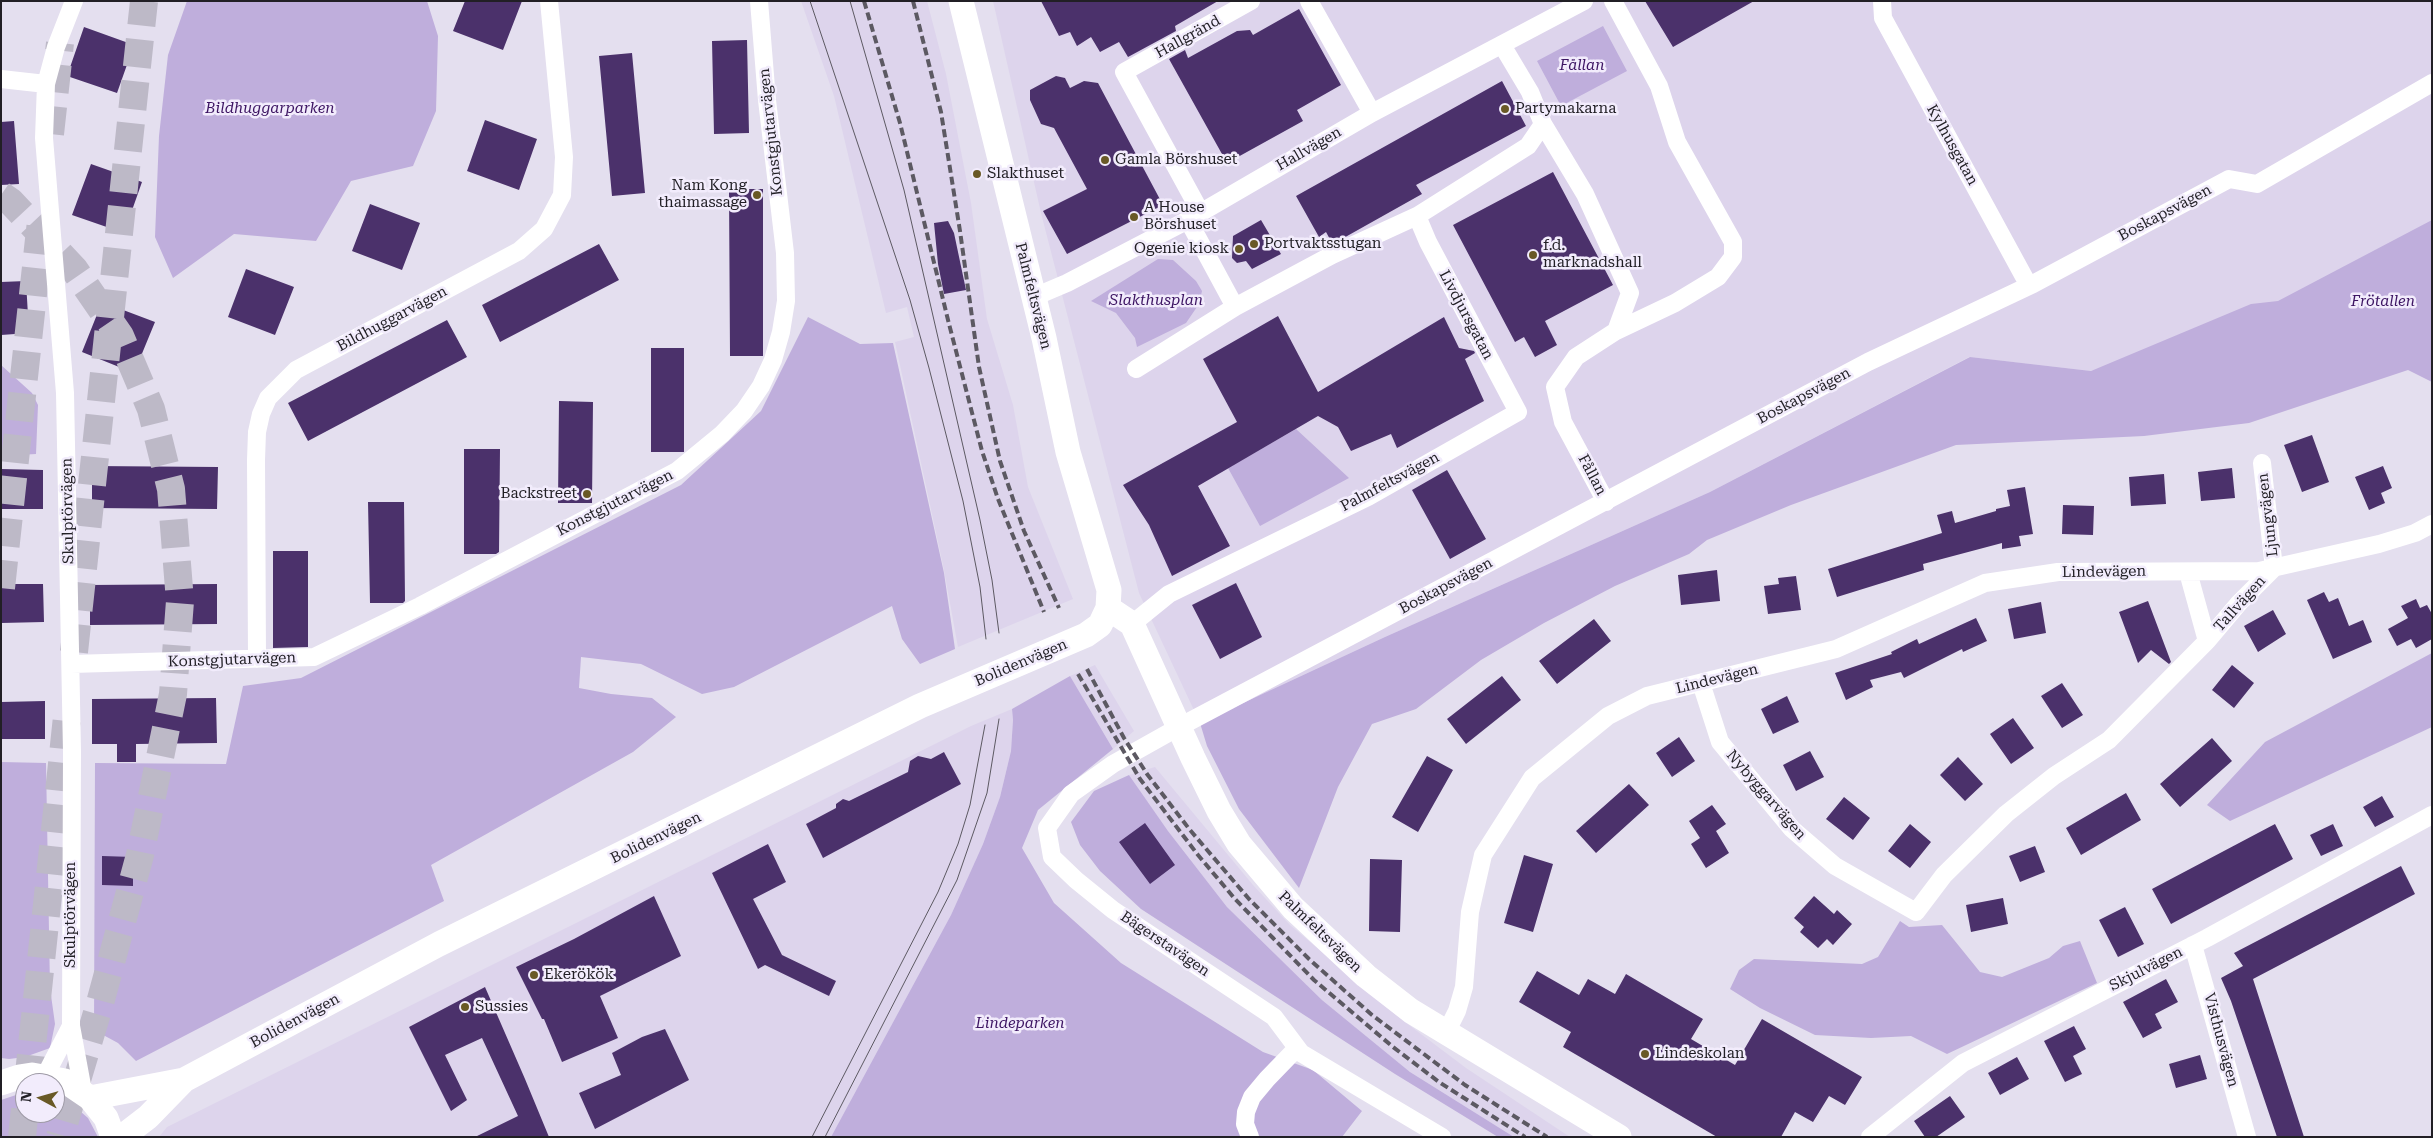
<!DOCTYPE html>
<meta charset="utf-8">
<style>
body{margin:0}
#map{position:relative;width:2433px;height:1138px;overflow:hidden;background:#e4dfef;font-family:"Roboto Serif",serif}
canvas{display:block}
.frame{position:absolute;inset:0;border:2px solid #211f25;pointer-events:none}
.north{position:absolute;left:15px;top:1073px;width:50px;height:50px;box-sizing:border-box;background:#f2ecfc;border:1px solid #9e9aa6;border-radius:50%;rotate:276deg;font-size:14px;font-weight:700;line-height:20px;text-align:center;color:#211f25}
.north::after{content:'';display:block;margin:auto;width:18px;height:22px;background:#695926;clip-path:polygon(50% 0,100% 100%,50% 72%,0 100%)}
</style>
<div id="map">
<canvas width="2433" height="1138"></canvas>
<div class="frame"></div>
<div class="north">N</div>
</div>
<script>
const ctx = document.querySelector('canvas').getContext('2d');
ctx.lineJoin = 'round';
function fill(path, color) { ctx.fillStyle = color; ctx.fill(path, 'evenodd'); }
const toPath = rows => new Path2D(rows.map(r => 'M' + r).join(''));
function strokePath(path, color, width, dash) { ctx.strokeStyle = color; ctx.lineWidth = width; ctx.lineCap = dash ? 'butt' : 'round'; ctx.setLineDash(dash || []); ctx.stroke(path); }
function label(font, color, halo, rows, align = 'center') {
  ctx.font = font + ' "Roboto Serif",serif'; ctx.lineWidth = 5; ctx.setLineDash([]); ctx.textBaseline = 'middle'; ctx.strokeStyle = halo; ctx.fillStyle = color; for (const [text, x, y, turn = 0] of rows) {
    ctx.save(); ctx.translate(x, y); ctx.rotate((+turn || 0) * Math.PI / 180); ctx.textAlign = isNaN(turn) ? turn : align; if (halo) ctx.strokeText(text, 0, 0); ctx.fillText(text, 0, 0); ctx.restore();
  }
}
fill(toPath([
 [801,1,927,1,946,74,971,203,987,319,1013,405,1028,487,1073,599,958,647,944,570,895,342,914,337,907,307,886,313,834,96],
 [993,1,2432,1,2432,222,2275,307,2091,371,1969,357,1710,492,1385,637,1200,723,1139,593,1041,213],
 [1095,665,1134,731,1113,749,1070,676],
 [1012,709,1013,720,1011,751,1000,797,983,844,951,915,831,1137,159,1137,167,1127,971,726],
 [1155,767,1253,885,1290,925,1405,1022,1466,1068,1570,1137,1514,1137,1410,1072,1322,1000,1227,907,1168,831,1129,775]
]), '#ddd4ec');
fill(toPath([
 [187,1,427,1,438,36,436,111,413,166,351,181,316,241,234,234,173,278,155,237,159,136,168,55],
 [1603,26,1627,71,1561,106,1537,61],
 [2432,220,2432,382,2408,370,2249,423,2144,436,1956,445,1791,505,1707,540,1689,554,1615,586,1544,623,1481,660,1416,709,1372,724,1338,787,1299,888,1239,809,1207,746,1200,723,1385,637,1710,492,1970,357,2091,371,2251,304,2278,301],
 [1158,259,1173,260,1196,281,1202,291,1199,304,1186,323,1137,347,1135,338,1116,313,1091,301],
 [808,317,860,344,893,343,944,573,955,649,920,664,902,639,892,606,734,687,702,694,641,664,581,657,579,688,611,694,652,698,676,717,633,752,431,865,444,901,136,1061,118,1043,94,1030,95,763,226,764,243,686,301,678,681,485,761,411],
 [1,365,32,393,38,405,36,454,1,456],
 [1296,429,1349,478,1260,526,1228,468],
 [2432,653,2432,727,2230,821,2207,805,2265,742],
 [1070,676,1113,749,1038,810,1022,848,1054,903,1121,963,1263,1052,1313,1070,1362,1111,1342,1137,831,1137,951,915,983,844,1000,797,1011,751,1013,720,1012,709],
 [1,762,46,763,50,988,55,1024,50,1048,25,1057,9,1059,1,1058],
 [1129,775,1168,831,1227,907,1322,1000,1410,1072,1514,1137,1498,1137,1395,1074,1141,909,1100,871,1080,845,1071,822,1094,791],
 [1900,921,1909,927,1942,925,1980,972,2002,977,2049,958,2063,946,2080,941,2097,983,1947,1054,1911,1036,1871,1038,1815,1035,1760,1008,1730,989,1739,970,1754,959,1862,964,1878,957],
 [25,1092,25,1113,55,1113,55,1095,66,1099,88,1118,98,1137,1,1137,1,1100]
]), '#bfaedc');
fill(toPath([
 [465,1,522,1,503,50,453,31],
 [1041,1,1218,1,1175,26,1176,31,1128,57,1119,42,1100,52,1091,37,1077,46,1070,32,1059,36],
 [1645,1,1754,1,1673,47],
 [1299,9,1341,85,1297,110,1303,121,1227,163,1169,59,1185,50,1188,58,1237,31,1250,30,1253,35],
 [84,27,134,45,117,93,67,76],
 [747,40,749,133,714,134,712,41],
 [632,53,645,193,612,196,599,56],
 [1056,76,1065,78,1070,88,1084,81,1098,83,1163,205,1067,254,1043,211,1087,189,1054,128,1041,124,1030,100,1030,90],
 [1502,81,1526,126,1416,185,1422,194,1340,240,1332,243,1326,232,1319,237,1296,196],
 [485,120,537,139,519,190,467,171],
 [14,121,19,184,1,185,1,122],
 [91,164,142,182,124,233,72,215],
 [1553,172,1613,285,1545,321,1557,345,1535,357,1524,337,1515,342,1453,225],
 [729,189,763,189,763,356,730,356],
 [370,204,420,223,402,270,352,251],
 [1261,220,1281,254,1252,269,1246,261,1237,263,1232,258,1233,236],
 [948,221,954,233,966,290,944,294,938,264,934,223],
 [599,244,619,280,500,342,482,305],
 [246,269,294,287,275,335,228,317],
 [26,281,29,333,1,335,1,282],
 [102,302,155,322,134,373,82,352],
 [1278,316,1318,392,1444,317,1459,348,1474,351,1475,353,1465,359,1484,401,1397,448,1391,434,1351,451,1338,427,1318,416,1198,486,1230,546,1172,576,1149,525,1123,485,1237,422,1203,359],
 [447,320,467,357,308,441,288,403],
 [651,348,684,348,684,452,651,452],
 [559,401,593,402,592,503,558,503],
 [2312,435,2329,482,2302,492,2284,445],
 [464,449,500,449,499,552,496,554,464,554],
 [92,466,218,467,217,509,92,508],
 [2383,466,2392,488,2381,493,2385,503,2369,510,2355,477],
 [2232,468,2235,498,2201,501,2198,472],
 [1,469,43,470,43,509,1,509],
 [1447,470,1486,539,1450,559,1412,490],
 [2164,474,2166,504,2131,506,2129,477],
 [2025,487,2033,534,2019,536,2021,546,2002,549,2002,543,1923,564,1924,570,1837,597,1828,569,1942,533,1937,515,1952,511,1955,523,1996,511,1996,509,2010,506,2007,490],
 [368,502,404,502,405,601,403,603,370,603],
 [2063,505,2094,506,2093,535,2062,534],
 [273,551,308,551,308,647,273,648],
 [1717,570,1720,601,1681,605,1678,575],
 [1796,576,1801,610,1768,614,1764,586,1779,584,1778,578],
 [1236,583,1262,637,1220,659,1192,605],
 [1,584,43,584,44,622,1,623],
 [217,584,217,624,90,625,90,585],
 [2324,592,2329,602,2338,598,2349,626,2363,620,2372,642,2333,659,2307,600],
 [2416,599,2420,608,2427,605,2432,614,2432,639,2416,648,2411,639,2397,646,2388,629,2408,618,2401,606],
 [2148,601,2171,662,2169,664,2151,650,2138,663,2119,612],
 [2041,602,2046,633,2014,639,2008,609],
 [2273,610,2286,634,2258,652,2244,626],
 [1976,618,1987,641,1963,652,1962,649,1904,678,1901,672,1870,680,1873,687,1846,700,1835,673,1892,654,1891,652,1917,639,1919,644],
 [1594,619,1611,641,1557,684,1539,661],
 [2232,665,2254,683,2234,708,2212,690],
 [1502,676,1521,700,1466,744,1447,719],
 [2062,683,2083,715,2062,728,2041,696],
 [1787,696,1799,722,1773,734,1761,709],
 [216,698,217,743,136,744,136,762,117,762,117,744,92,744,92,699],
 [45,701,45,739,1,739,1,702],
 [2013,718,2034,748,2011,764,1990,734],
 [1679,737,1695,761,1672,777,1656,753],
 [2212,738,2232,761,2180,807,2160,784],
 [1810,751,1824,777,1796,791,1783,765],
 [944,752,961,784,823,858,806,824,836,808,836,804,843,799,849,801,908,772,910,761,918,756,931,759],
 [1427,756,1453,770,1418,832,1392,817],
 [1958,757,1983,784,1965,801,1940,775],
 [1629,784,1649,805,1596,853,1576,831],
 [2126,793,2141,820,2081,855,2066,828],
 [2382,796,2394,817,2375,827,2363,807],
 [1844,797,1870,818,1853,840,1826,819],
 [1712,805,1726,824,1716,831,1729,853,1706,868,1691,844,1700,838,1689,821],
 [1145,823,1175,865,1150,884,1119,842],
 [1910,824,1931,842,1910,868,1888,851],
 [2275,824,2293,859,2171,924,2152,889],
 [2333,824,2343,846,2321,856,2310,835],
 [768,844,786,882,753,899,782,955,836,981,829,996,765,965,758,969,712,873],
 [2035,846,2045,872,2020,882,2009,856],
 [1524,855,1553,864,1533,932,1504,923],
 [102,856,133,857,133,886,102,885],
 [1370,859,1402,860,1400,932,1369,931],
 [2401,866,2415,894,2253,979,2304,1137,2277,1137,2231,1001,2221,978,2243,966,2234,953],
 [654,896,681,956,600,996,618,1038,562,1062,544,1019,542,1019,516,967,574,939],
 [1814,896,1834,914,1837,910,1852,924,1833,945,1827,939,1818,948,1800,932,1804,927,1794,918],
 [2003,898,2008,924,1971,932,1966,905],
 [2125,907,2144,944,2118,957,2099,920],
 [1537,971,1579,995,1588,979,1615,994,1626,974,1703,1019,1691,1039,1735,1065,1762,1019,1862,1077,1845,1105,1829,1096,1813,1122,1795,1112,1781,1137,1717,1137,1563,1047,1571,1032,1519,1002],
 [2166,979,2178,1002,2155,1014,2162,1028,2143,1038,2123,1002],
 [485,987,525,1079,549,1137,475,1137,518,1116,482,1038,445,1055,467,1100,451,1111,409,1027],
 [2074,1026,2086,1049,2073,1056,2082,1074,2065,1082,2044,1041],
 [665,1029,689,1080,595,1129,579,1093,621,1075,612,1053,642,1037],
 [2200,1055,2207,1079,2176,1088,2169,1064],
 [2017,1057,2029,1079,2000,1095,1988,1073],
 [1950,1096,1965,1117,1936,1137,1925,1137,1914,1121]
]), '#4b316b');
strokePath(toPath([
 [50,134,60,43],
 [1,195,11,202,74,269,120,336,151,409,171,489,180,601,173,694,140,855,100,1003,60,1137],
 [1,588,41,221],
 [74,652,144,1],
 [28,1083,67,717],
 [22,1137,25,1108]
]), '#bdb9c7', 28, [28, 14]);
strokePath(toPath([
 [74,1,56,47,46,84,44,138,65,393,72,752,71,1026,83,1091],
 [1309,1,1372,113],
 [1613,1,1659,86,1677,142,1733,242,1733,257,1718,277,1675,303,1616,331],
 [1882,1,1883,18,2029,286],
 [1502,45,1530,92,1543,124,1585,194,1630,293,1616,331,1576,357,1555,387,1563,422,1606,502],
 [1,79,46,84],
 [1201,213,1124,72,1251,1],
 [1034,297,1067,283,1188,220,1372,113,1584,1],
 [1235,307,1332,255,1417,216,1528,146,1543,124],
 [1136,369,1235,307,1188,220],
 [1132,624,1169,594,1368,497,1518,412,1428,242,1417,216],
 [2207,641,2239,603,2274,568,2262,463],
 [257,659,256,460,257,432,261,414,268,398,296,370,519,251,544,229,562,195,564,157,549,1],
 [71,664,314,657,420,606,677,471,722,434,744,411,761,386,773,360,781,332,786,301,785,253,767,100,759,1],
 [1701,683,1720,742,1792,829,1835,866,1916,912,1944,875,2006,814,2054,776,2109,740,2207,641,2188,572],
 [2193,945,2247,1137],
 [1446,1033,1457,1011,1464,987,1470,912,1483,855,1532,778,1608,716,1647,696,1836,649,1985,583,2058,572,2259,571,2379,544,2415,533,2432,524],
 [45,1076,71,1026],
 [1250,1137,1245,1124,1246,1112,1252,1097,1267,1079,1297,1048],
 [1442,1137,1301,1053,1274,1017,1113,910,1076,880,1052,857,1047,828,1071,794,1113,764,1179,727,1868,362,2033,284,2229,179,2257,184,2432,83],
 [1870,1137,1963,1063,2207,938,2432,815]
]), '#fff', 18);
strokePath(toPath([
 [1108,608,1132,624,1193,758,1219,811,1239,844,1293,908,1366,976,1411,1011,1619,1137],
 [1,1083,19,1077,32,1075,65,1081,90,1098,106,1118,113,1137],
 [90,1098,184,1080],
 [122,1137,148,1117,184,1080,439,944,920,706,1086,635,1100,625,1108,608,1109,590,1068,452,1044,338,961,1]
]), '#fff', 25);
strokePath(toPath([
 [810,1,910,300,929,368,963,501,980,587,986,639],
 [850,1,904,190,980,520,992,580,999,633],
 [812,1137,938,892,958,844,970,805,985,725],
 [825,1137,957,880,987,793,999,719]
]), '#5c5962', 1);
strokePath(toPath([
 [864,1,900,123,949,324,982,451,998,499,1044,612],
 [913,1,941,112,960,231,979,367,1000,461,1024,531,1059,608],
 [1087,669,1124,738,1147,774,1190,830,1249,899,1309,959,1372,1015,1465,1085,1547,1137],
 [1078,674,1140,779,1198,855,1235,899,1273,938,1314,980,1393,1047,1439,1082,1525,1137]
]), '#5c5962', 4, [8, 4]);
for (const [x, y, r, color] of [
 [1505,109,5,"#695926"],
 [1105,160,5,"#695926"],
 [977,174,5,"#695926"],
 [757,195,5,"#695926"],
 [1134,217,5,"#695926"],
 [1254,244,5,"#695926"],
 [1239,249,5,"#695926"],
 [1533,255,5,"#695926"],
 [587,494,5,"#695926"],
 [534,975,5,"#695926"],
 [465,1007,5,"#695926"],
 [1645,1054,5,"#695926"]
]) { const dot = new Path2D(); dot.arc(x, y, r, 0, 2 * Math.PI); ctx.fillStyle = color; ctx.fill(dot); strokePath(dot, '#f2ecfc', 2); }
label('15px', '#211f25', '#f2ecfc', [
 ["Hallgränd",1188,37,-29],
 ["Konstgjutarvägen",771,132,-96],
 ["Kylhusgatan",1952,145,61],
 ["Hallvägen",1309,149,-30],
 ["Boskapsvägen",2165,213,-28],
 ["Palmfeltsvägen",1033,296,76],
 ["Livdjursgatan",1466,315,62],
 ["Bildhuggarvägen",392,319,-28],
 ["Boskapsvägen",1804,396,-28],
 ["Fållan",1592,475,62],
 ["Palmfeltsvägen",1390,482,-28],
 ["Konstgjutarvägen",615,503,-27],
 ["Skulptörvägen",68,511,-91],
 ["Ljungvägen",2268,515,-97],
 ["Lindevägen",2104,572,-1],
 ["Boskapsvägen",1446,586,-28],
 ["Tallvägen",2240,604,-48],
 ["Konstgjutarvägen",232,660,-2],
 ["Bolidenvägen",1021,663,-23],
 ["Lindevägen",1717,679,-14],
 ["Nybyggarvägen",1766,795,49],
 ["Bolidenvägen",656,838,-26],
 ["Skulptörvägen",71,915,-90],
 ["Palmfeltsvägen",1320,932,44],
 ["Bägerstavägen",1165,944,34],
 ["Skjulvägen",2146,969,-27],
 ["Bolidenvägen",295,1021,-28],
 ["Visthusvägen",2221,1040,75]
]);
label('italic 15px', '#3d1563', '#f2ecfc', [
 ["Fållan",1582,66],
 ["Bildhuggarparken",270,109],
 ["Slakthusplan",1156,301],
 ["Frötallen",2383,302],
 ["Lindeparken",1020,1024]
]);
label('15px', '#211f25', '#f2ecfc', [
 ["Partymakarna",1515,109],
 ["Gamla Börshuset",1115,160],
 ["Slakthuset",987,174],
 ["Nam Kong",747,186,"right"],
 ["thaimassage",747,203,"right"],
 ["A House",1144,208],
 ["Börshuset",1144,225],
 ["Portvaktsstugan",1264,244],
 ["f.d.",1543,246],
 ["marknadshall",1543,263],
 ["Ogenie kiosk",1229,249,"right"],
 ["Backstreet",577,494,"right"],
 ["Ekerökök",544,975],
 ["Sussies",475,1007],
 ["Lindeskolan",1655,1054]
], 'left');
</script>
